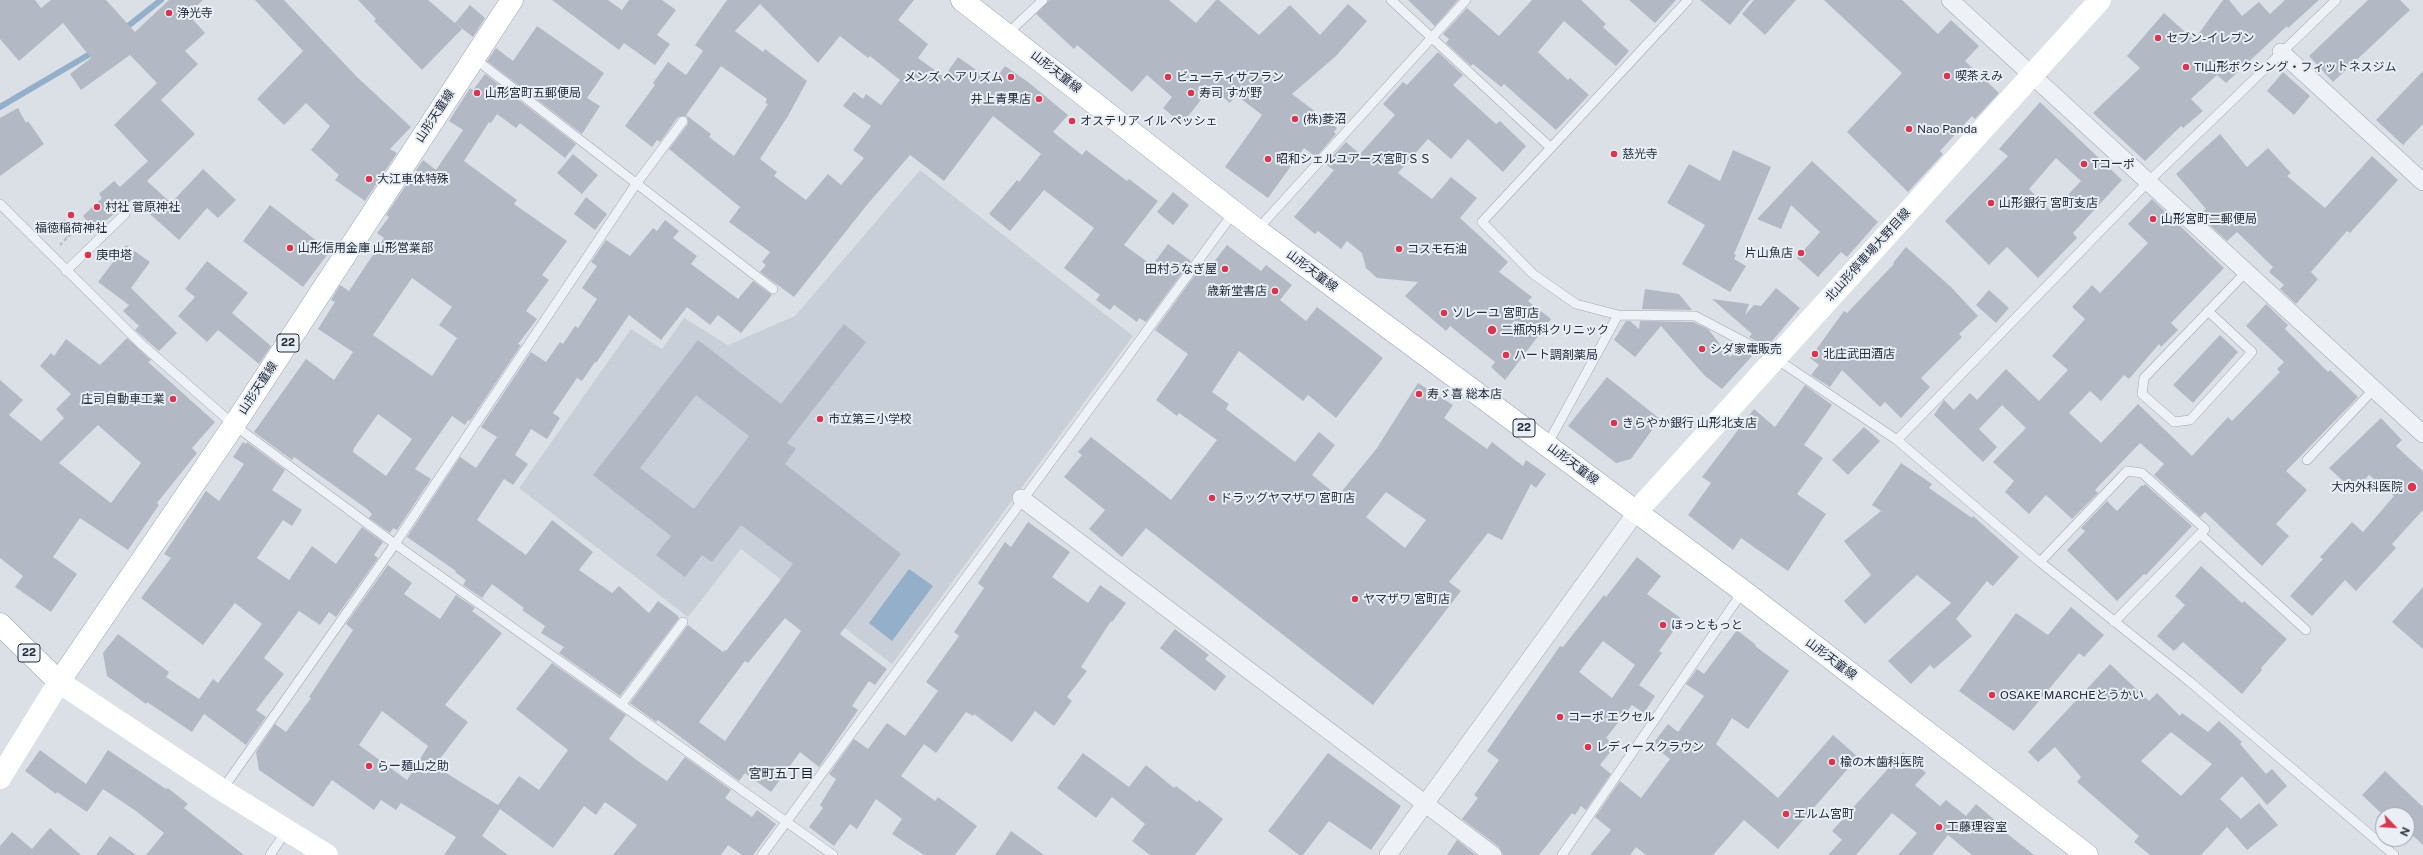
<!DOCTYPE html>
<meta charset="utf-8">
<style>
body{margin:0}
#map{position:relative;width:2423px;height:855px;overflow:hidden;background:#dbe0e7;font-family:"Public Sans",sans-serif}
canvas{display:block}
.north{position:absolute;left:2375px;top:807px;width:40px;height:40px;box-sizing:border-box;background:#eaeff5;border:1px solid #9ba2ac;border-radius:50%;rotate:115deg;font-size:11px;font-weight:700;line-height:16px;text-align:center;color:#242e3e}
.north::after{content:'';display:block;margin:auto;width:14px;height:18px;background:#d73550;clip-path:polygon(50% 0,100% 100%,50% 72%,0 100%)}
</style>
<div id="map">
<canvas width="2423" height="855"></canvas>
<div class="north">N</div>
</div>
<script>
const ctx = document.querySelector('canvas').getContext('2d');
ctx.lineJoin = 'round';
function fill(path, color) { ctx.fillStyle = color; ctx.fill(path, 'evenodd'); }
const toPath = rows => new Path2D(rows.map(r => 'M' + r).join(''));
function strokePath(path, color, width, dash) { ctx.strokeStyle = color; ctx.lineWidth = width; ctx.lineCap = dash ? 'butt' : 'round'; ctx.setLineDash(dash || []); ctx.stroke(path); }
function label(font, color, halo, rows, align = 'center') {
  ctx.font = font + ' "Public Sans","Noto Sans JP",sans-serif'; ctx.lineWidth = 4; ctx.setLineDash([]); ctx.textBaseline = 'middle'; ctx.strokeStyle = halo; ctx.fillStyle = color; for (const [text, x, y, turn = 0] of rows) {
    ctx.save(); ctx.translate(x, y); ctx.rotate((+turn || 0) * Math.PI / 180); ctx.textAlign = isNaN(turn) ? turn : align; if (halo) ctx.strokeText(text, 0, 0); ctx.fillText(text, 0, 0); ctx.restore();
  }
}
fill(toPath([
 [920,170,1133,336,892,664,741,549,688,617,519,488,631,329,662,349,684,318,728,345,795,316]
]), '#c9cfd9');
fill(toPath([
 [909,569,933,586,892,641,869,623]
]), '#93afca');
strokePath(toPath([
 [123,30,161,0],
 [0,107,95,51]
]), '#93afca', 6);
fill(toPath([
 [0,0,35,0,41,8,51,0,106,0,135,32,169,0,203,0,188,14,205,33,185,51,198,64,161,100,195,134,147,181,171,203,203,169,236,200,218,218,207,208,179,240,133,199,95,229,83,216,102,198,99,194,114,181,120,187,148,161,114,125,157,83,130,55,81,90,70,74,91,58,63,23,19,61,0,39],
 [255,0,284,0,357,77,411,127,390,149,397,153,365,201,335,180,339,175,311,150,330,126,306,103,284,125,257,99,303,51],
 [358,0,428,0,462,29,422,70,374,21,376,19],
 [552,0,608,0,622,10,629,0,662,0,676,10,657,35,670,44,655,65,624,43,619,50],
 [727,0,914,0,898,20,928,44,918,58,944,77,958,57,993,82,1005,66,1028,82,1068,115,1053,132,1082,155,1086,150,1127,181,1129,179,1158,201,1124,245,1149,263,1151,261,1154,263,1168,244,1191,261,1146,322,1139,318,1137,322,1114,305,1110,310,1096,300,1100,295,1064,268,1094,228,1044,190,1010,231,989,214,1017,180,1019,182,1041,154,993,116,944,181,910,155,866,206,794,297,760,272,766,265,762,262,770,252,729,222,740,207,669,149,688,124,687,116,678,117,660,142,657,140,652,147,625,126,655,85,653,83,668,62,686,75,703,51,695,45],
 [760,4,818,63,840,36,868,58,870,56,900,80,881,105,866,94,863,99,854,92,843,106,871,126,853,150,864,158,841,185,828,174,806,200,774,176,777,172,760,159,788,116,807,81,765,49,763,52,735,31],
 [721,66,767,99,765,103,768,104,734,156,709,137,711,134,686,115],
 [1049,0,1169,0,1196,23,1216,0,1219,0,1259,35,1290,5,1320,35,1348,4,1367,21,1336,56,1292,94,1337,128,1334,132,1336,134,1316,157,1304,148,1268,198,1225,167,1262,115,1236,95,1230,103,1211,87,1182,124,1163,108,1172,97,1147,75,1132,92,1077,45,1074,49,1036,14],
 [1408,0,1458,0,1435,26],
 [1532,0,1581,0,1606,24,1603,27,1629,51,1616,66,1564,21,1538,52,1568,80,1570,78,1589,95,1556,130,1504,84,1501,87,1473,64,1471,66,1446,43,1449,39,1443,34,1467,8,1499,36],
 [1629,0,1676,0,1655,23],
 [1700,0,1750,0,1730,25],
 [1754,0,1796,0,1765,35,1742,14],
 [1824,0,1902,0,1938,34,1951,20,1979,46,1965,61,1999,93,1975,119,1972,116,1940,151,1943,154,1908,192,1847,132,1902,73],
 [2223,0,2229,0,2242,16,2259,2,2270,14,2285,0,2319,0,2288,28,2287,26,2226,83,2217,75,2191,99,2203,111,2183,128,2181,126,2145,161,2093,113,2140,68,2127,56,2164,13,2194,40],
 [2368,0,2400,0,2410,10,2333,82,2309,56],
 [470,5,485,18,473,37,455,23],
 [537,26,604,73,587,98,600,106,582,134,487,61,496,48,513,61],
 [1438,52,1463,75,1453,85,1496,124,1500,121,1526,146,1503,172,1468,139,1451,159,1428,139,1398,173,1432,199,1451,177,1477,198,1460,218,1508,262,1499,272,1532,297,1528,301,1551,319,1505,380,1491,367,1495,362,1450,326,1446,331,1405,296,1418,282,1377,278,1366,268,1362,253,1347,241,1341,249,1318,231,1315,234,1294,217,1334,170,1325,164,1346,142,1360,154,1395,115,1383,104,1403,82,1407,85],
 [2423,71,2423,124,2403,145,2376,120],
 [2283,72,2310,96,2294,115,2267,91],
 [485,74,576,144,565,158,520,123,516,128,497,114,491,123,489,122,464,161,517,200,514,204,567,241,542,275,549,280,526,311,537,319,518,344,521,345,470,421,468,420,465,425,452,416,415,469,431,479,397,530,393,528,390,533,369,518,372,514,367,509,294,457,292,460,254,432,306,359,334,380,353,352,318,329,335,302,331,300,340,285,349,291,384,238,377,233,389,217,386,215,423,160,436,170,463,130,449,121,470,88,473,90],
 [412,278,452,307,439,325,457,338,432,376,373,335],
 [378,414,412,439,386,476,353,452,354,448],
 [2040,102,2122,180,2073,233,2077,238,2038,278,2007,247,1989,265,1945,221,2008,156,1999,149],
 [2056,158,2081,181,2052,212,2029,189],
 [18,108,26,123,28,121,44,144,0,176,0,118],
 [2220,134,2247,167,2268,148,2291,173,2287,176,2325,208,2372,156,2398,180,2350,233,2347,231,2311,272,2318,279,2296,304,2280,289,2284,285,2269,272,2273,267,2237,232,2227,241,2199,215,2206,209,2176,174],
 [1733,150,1771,167,1734,254,1736,255,1734,259,1746,266,1730,292,1682,264,1705,225,1667,203,1689,164,1720,181],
 [573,154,598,175,582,194,557,173],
 [1812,161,1878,222,1847,257,1841,252,1818,277,1797,258,1820,232,1791,205,1781,229,1757,219],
 [1173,192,1189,205,1173,225,1157,212],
 [586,197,607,214,595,230,574,214],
 [2152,199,2224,268,2171,323,2178,330,2161,347,2159,344,2129,379,2124,375,2101,401,2090,391,2069,413,2101,443,2138,404,2192,456,2228,417,2232,421,2280,372,2277,369,2284,362,2246,326,2266,304,2288,325,2285,329,2328,372,2330,370,2358,397,2286,471,2307,490,2276,524,2289,536,2262,566,2205,512,2200,517,2154,475,2164,464,2140,443,2095,490,2098,493,2072,519,2046,495,2029,514,2005,492,2014,481,1993,462,2026,428,2002,405,1979,429,1997,447,1983,462,1934,415,1944,400,1954,410,1970,393,1977,400,2006,369,2039,401,2068,370,2052,356,2085,319,2072,307,2092,285,2100,293,2148,243,2128,224],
 [270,205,330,251,303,287,243,241],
 [665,220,679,231,673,238,697,256,691,264,738,299,753,281,772,295,741,333,718,315,710,325,687,307,661,340,629,315,596,363,595,362,582,381,577,378,553,413,560,418,547,439,531,429,515,455,528,464,513,485,504,479,477,520,526,555,552,520,593,552,579,570,612,593,619,586,649,613,658,601,677,615,679,618,620,696,559,653,564,647,541,633,545,626,522,610,524,608,492,584,482,598,463,585,466,580,455,572,456,571,407,537,460,457,476,468,497,437,481,427,531,352,546,362,560,342,563,344,575,326,578,328,597,299,582,288,597,266,591,262,606,240,630,256,653,228,657,231],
 [126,245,150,262,131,288,177,333,159,351,135,330,139,326,123,311,129,305,98,282],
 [1227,245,1261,271,1266,265,1292,285,1280,300,1306,321,1317,307,1383,358,1336,418,1308,395,1303,401,1239,351,1212,392,1229,404,1226,409,1295,462,1319,432,1335,445,1312,475,1338,496,1377,448,1418,383,1453,405,1444,418,1487,449,1492,442,1523,466,1526,460,1546,474,1536,488,1531,484,1502,540,1488,533,1449,582,1461,591,1373,705,1146,528,1122,557,1089,529,1105,510,1064,477,1082,455,1078,452,1091,437,1171,500,1217,440,1179,413,1177,416,1156,400,1188,354,1155,330,1200,268,1206,272],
 [1386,492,1426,520,1405,548,1366,517],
 [1906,247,1951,287,1978,316,1959,334,1962,337,1921,378,1930,387,1901,418,1885,402,1880,407,1842,370,1830,387,1811,375,1819,365,1810,358,1844,311,1847,313,1894,264,1893,263],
 [207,261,248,293,232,313,271,346,259,364,218,330,207,342,178,316,195,297,185,289],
 [1776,288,1800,308,1767,347,1749,337,1752,334,1712,299,1749,304,1745,315,1754,305,1761,306],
 [1645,289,1679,294,1692,310,1642,309],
 [1989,290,2009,308,1996,323,1976,305],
 [1626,321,1630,321,1639,329,1640,321,1693,322,1708,329,1730,357,1740,347,1754,354,1722,389,1705,376,1661,326,1635,357,1614,340],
 [844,324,866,342,787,443,796,449,785,464,901,554,840,634,887,669,875,685,869,681,852,706,858,710,819,767,800,752,771,792,745,773,739,781,658,720,656,722,630,703,688,625,723,652,725,650,726,651,793,564,741,525,712,562,702,555,685,577,656,555,671,536,593,475,698,340,781,404],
 [696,395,749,436,694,509,640,468],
 [785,618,801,631,725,741,699,722,745,661,748,663],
 [2220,335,2238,352,2193,403,2173,385],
 [127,338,151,360,148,362,215,422,192,448,197,453,157,503,159,505,128,550,80,518,53,557,77,574,51,612,15,587,23,576,0,558,0,380,23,400,9,415,41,441,64,418,56,409,71,394,40,366,51,353,54,356,66,339,100,365],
 [98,425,141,463,111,503,59,463],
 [1607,377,1660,419,1631,459,1616,463,1568,426],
 [1805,385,1832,405,1804,445,1823,458,1797,494,1826,514,1788,571,1741,538,1733,550,1688,515,1711,483,1702,477,1754,409,1775,427],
 [2381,418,2402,440,2396,446,2423,471,2423,510,2392,544,2396,548,2356,591,2345,580,2312,616,2290,596,2323,559,2320,557,2352,522,2363,532,2394,496,2369,475,2354,491,2329,468],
 [1864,427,1880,441,1848,475,1832,460],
 [243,442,246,444,247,442,285,470,272,490,302,510,292,526,283,520,257,558,289,580,312,546,336,564,362,527,383,542,374,555,378,558,336,617,329,612,320,625,299,611,264,658,284,674,256,710,266,717,246,745,204,714,192,732,147,702,146,704,107,676,103,653,118,634,169,672,166,677,199,699,213,679,218,683,262,624,235,603,203,645,141,598,171,558,164,554,206,491,219,501,244,464,233,457],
 [1901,463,1932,484,1929,488,1972,518,1973,516,2019,557,1993,586,1987,581,1956,619,1972,636,1934,669,1930,665,1911,684,1888,661,1951,603,1917,575,1865,624,1844,601,1871,575,1844,541,1881,511,1872,505],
 [2145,484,2192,526,2146,575,2144,574,2117,601,2067,550,2085,531,2081,528,2107,501,2117,511,2142,485,2143,486],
 [1028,522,1070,552,1052,577,1088,603,1100,585,1126,603,1112,622,1111,621,1081,667,1087,671,1067,697,1072,701,1054,726,1035,711,1012,742,974,714,973,716,966,712,936,753,924,744,901,776,935,801,938,797,977,826,955,855,924,855,892,834,902,819,876,799,857,829,850,824,834,846,809,827,823,808,820,805,836,779,829,774,854,739,868,749,887,723,905,736,938,691,926,682,959,636,954,632,984,588,978,583,1005,542,1011,547],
 [1637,557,1661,576,1647,594,1682,619,1659,651,1662,653,1639,685,1655,696,1644,713,1632,705,1606,738,1615,746,1600,765,1611,774,1586,810,1581,806,1575,815,1572,813,1539,855,1503,855,1499,847,1462,819,1478,798,1474,795,1499,760,1487,751,1560,646,1563,647,1604,595,1606,597],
 [1603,641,1635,665,1612,698,1579,672],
 [388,565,412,583,404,594,440,619,456,595,475,608,472,611,502,633,445,705,468,722,436,764,440,766,438,768,498,805,519,776,539,790,568,750,516,709,552,663,626,715,609,739,642,764,667,781,685,757,731,790,725,798,752,817,757,810,776,824,753,855,742,855,728,845,721,855,613,855,637,825,605,802,596,815,584,806,553,848,500,809,482,836,508,855,444,855,456,837,401,803,396,810,381,800,374,810,332,780,313,807,259,770,256,752,275,724,286,732,311,698,309,697,353,630,346,624],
 [382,711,428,746,407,780,359,745],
 [2201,566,2242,603,2244,601,2287,639,2261,668,2262,670,2242,694,2183,642,2174,651,2157,636,2185,605,2175,596],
 [2423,587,2423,649,2392,622],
 [2071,607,2104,635,2084,657,2079,653,2014,731,1959,691,2016,613,2048,635],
 [1175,629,1209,655,1205,659,1226,676,1215,691,1160,648],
 [1737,630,1756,645,1755,646,1789,671,1748,729,1732,718,1716,744,1778,798,1833,735,1858,757,1778,849,1744,820,1713,855,1646,855,1636,847,1630,855,1590,855,1611,830,1595,817,1620,781,1641,798,1670,759,1652,745,1668,724,1678,732,1704,696,1686,684,1697,669,1704,674],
 [2110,664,2149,701,2157,693,2180,716,2182,713,2208,732,2219,721,2242,742,2240,744,2266,774,2272,769,2287,786,2267,805,2242,776,2220,799,2241,819,2259,803,2278,825,2247,850,2227,827,2201,855,2150,855,2134,842,2139,836,2077,782,2081,777,2055,747,2038,762,2028,752],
 [2171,732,2212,764,2181,796,2141,761],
 [40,750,86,784,108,750,166,789,168,788,188,804,184,808,244,855,146,855,164,833,136,811,103,789,87,812,57,792,56,794,25,771],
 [1903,752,1926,773,1915,785,1940,806,1946,800,1966,816,1976,804,1997,822,1995,824,2034,855,1972,855,1948,835,1932,855,1898,855,1917,833,1892,813,1856,855,1828,855,1842,840,1832,831],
 [1083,753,1129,787,1146,765,1174,788,1176,786,1197,802,1199,800,1223,819,1195,855,1150,855,1132,841,1145,824,1112,797,1096,818,1057,788],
 [1328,753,1401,806,1371,850,1329,821,1303,855,1299,855,1268,831],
 [2385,771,2423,807,2423,845,2410,833,2407,835,2407,815,2383,815,2383,822,2377,817,2381,813,2362,795],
 [50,828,81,855,0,855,0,846,12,832,32,849],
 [1011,831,1044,855,995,855],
 [110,836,136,855,96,855],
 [1457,840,1476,855,1447,855]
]), '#b2b9c4');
const lane = toPath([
 [1391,0,1551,148],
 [1688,0,1482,222,1533,274,1576,304,1618,315,1695,316,1775,358,1897,440,2040,562,2189,681,2394,855],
 [1007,34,1043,0],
 [474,58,773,289],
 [0,204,140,343,234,425,395,544,833,855],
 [1257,230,1466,0],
 [66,271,125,214],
 [2208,311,2252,352,2190,420,2174,422,2142,394,2144,378,2247,271],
 [1897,440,2149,181,2336,0],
 [1547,445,1618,315],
 [2307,460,2374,389],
 [2200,534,2306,630],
 [2040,562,2127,471,2142,473,2205,529,2114,622],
 [621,705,683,622],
 [222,790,395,544,636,184,683,121],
 [270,855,287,830],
 [762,855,1234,212],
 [1562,855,1743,591]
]);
const street = toPath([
 [1950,0,2423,434],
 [2281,52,2423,182],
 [1021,498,1493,855],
 [1388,855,1637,511]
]);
const primary = toPath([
 [962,0,1257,230,1743,591,2087,855],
 [0,624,59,682,234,425,512,0]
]);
strokePath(lane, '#a0a7b1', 10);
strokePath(street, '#a0a7b1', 18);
strokePath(primary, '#9aa4b3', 23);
strokePath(toPath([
 [65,220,57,227,67,238],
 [60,245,95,210]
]), '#b9bec5', 2.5, [3, 3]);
strokePath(lane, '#eef1f5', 9);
strokePath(street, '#eef1f5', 17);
strokePath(toPath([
 [1637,511,2100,0],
 [0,778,59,682,222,790,327,855]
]), '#fff', 22);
strokePath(primary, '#fff', 22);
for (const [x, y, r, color] of [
 [169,13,4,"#d73550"],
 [2158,38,4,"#d73550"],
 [2186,67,4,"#d73550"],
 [1947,76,4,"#d73550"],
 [1011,77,4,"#d73550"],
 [1168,77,4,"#d73550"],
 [477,93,4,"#d73550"],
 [1191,93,4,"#d73550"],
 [1039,99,4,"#d73550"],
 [1295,119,4,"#d73550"],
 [1072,121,4,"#d73550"],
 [1909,129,4,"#d73550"],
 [1614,154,4,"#d73550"],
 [1268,159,4,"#d73550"],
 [2084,164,4,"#d73550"],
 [369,179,4,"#d73550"],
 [1991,203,4,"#d73550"],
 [97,207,4,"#d73550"],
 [71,215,4,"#d73550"],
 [2153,219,4,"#d73550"],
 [290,248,4,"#d73550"],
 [1399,249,4,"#d73550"],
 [1801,253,4,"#d73550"],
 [88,255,4,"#d73550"],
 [1225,269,4,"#d73550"],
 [1275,291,4,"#d73550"],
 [1444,313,4,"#d73550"],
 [1492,330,5,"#d73550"],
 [1702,349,4,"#d73550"],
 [1815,354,4,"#d73550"],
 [1506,355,4,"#d73550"],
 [1419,394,4,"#d73550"],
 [173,399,4,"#d73550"],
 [820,419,4,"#d73550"],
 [1614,423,4,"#d73550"],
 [2412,487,5,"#d73550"],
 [1212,498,4,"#d73550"],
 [1355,599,4,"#d73550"],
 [1663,625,4,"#d73550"],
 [1992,695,4,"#d73550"],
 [1560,717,4,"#d73550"],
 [1588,747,4,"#d73550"],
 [1832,762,4,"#d73550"],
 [369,766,4,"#d73550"],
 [1786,814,4,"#d73550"],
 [1939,827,4,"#d73550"]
]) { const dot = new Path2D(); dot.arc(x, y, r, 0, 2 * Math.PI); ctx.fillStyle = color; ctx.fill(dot); strokePath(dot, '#eaeff5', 1.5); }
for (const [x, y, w] of [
 [288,343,22],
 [1524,428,22],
 [29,653,22]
]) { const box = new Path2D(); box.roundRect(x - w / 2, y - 9, w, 18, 3); ctx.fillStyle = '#eaeff5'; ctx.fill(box); strokePath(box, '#242e3e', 1); }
label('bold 11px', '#242e3e', null, [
 ["22",288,343],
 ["22",1524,428],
 ["22",29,653]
]);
label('12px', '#242e3e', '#eaeff5', [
 ["浄光寺",177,13],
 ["セブン-イレブン",2166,38],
 ["TI山形ボクシング・フィットネスジム",2194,67],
 ["喫茶えみ",1955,76],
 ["メンズ ヘアリズム",1003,77,"right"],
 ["ビューティサフラン",1176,77],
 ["山形宮町五郵便局",485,93],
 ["寿司 すが野",1199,93],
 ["井上青果店",1031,99,"right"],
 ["(株)菱沼",1303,119],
 ["オステリア イル ペッシェ",1080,121],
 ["Nao Panda",1917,129],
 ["慈光寺",1622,154],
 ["昭和シェルユアーズ宮町ＳＳ",1276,159],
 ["Tコーポ",2092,164],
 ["大江車体特殊",377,179],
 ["山形銀行 宮町支店",1999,203],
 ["村社 菅原神社",105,207],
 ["山形宮町二郵便局",2161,219],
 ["福徳稲荷神社",71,228,"center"],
 ["山形信用金庫 山形営業部",298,248],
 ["コスモ石油",1407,249],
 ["片山魚店",1793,253,"right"],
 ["庚申塔",96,255],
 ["田村うなぎ屋",1217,269,"right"],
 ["歳新堂書店",1267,291,"right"],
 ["ソレーユ 宮町店",1452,313],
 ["二瓶内科クリニック",1501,330],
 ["シダ家電販売",1710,349],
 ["北庄武田酒店",1823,354],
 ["ハート調剤薬局",1514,355],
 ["寿ゞ喜 総本店",1427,394],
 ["庄司自動車工業",165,399,"right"],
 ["市立第三小学校",828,419],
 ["きらやか銀行 山形北支店",1622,423],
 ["大内外科医院",2403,487,"right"],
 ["ドラッグヤマザワ 宮町店",1220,498],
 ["ヤマザワ 宮町店",1363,599],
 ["ほっともっと",1671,625],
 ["OSAKE MARCHEとうかい",2000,695],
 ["コーポ エクセル",1568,717],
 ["レディースクラウン",1596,747],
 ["楡の木歯科医院",1840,762],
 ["らー麺山之助",377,766],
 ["エルム宮町",1794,814],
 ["工藤理容室",1947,827]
], 'left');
label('12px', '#242e3e', '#eaeff5', [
 ["山形天童線",1056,72,38],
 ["山形天童線",435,116,-57],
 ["北山形停車場大野目線",1868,255,-48],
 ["山形天童線",1312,271,37],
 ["山形天童線",258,388,-57],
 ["山形天童線",1573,464,37],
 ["山形天童線",1831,659,37]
]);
label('13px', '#171f2e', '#eaeff5', [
 ["宮町五丁目",781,774]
]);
</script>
